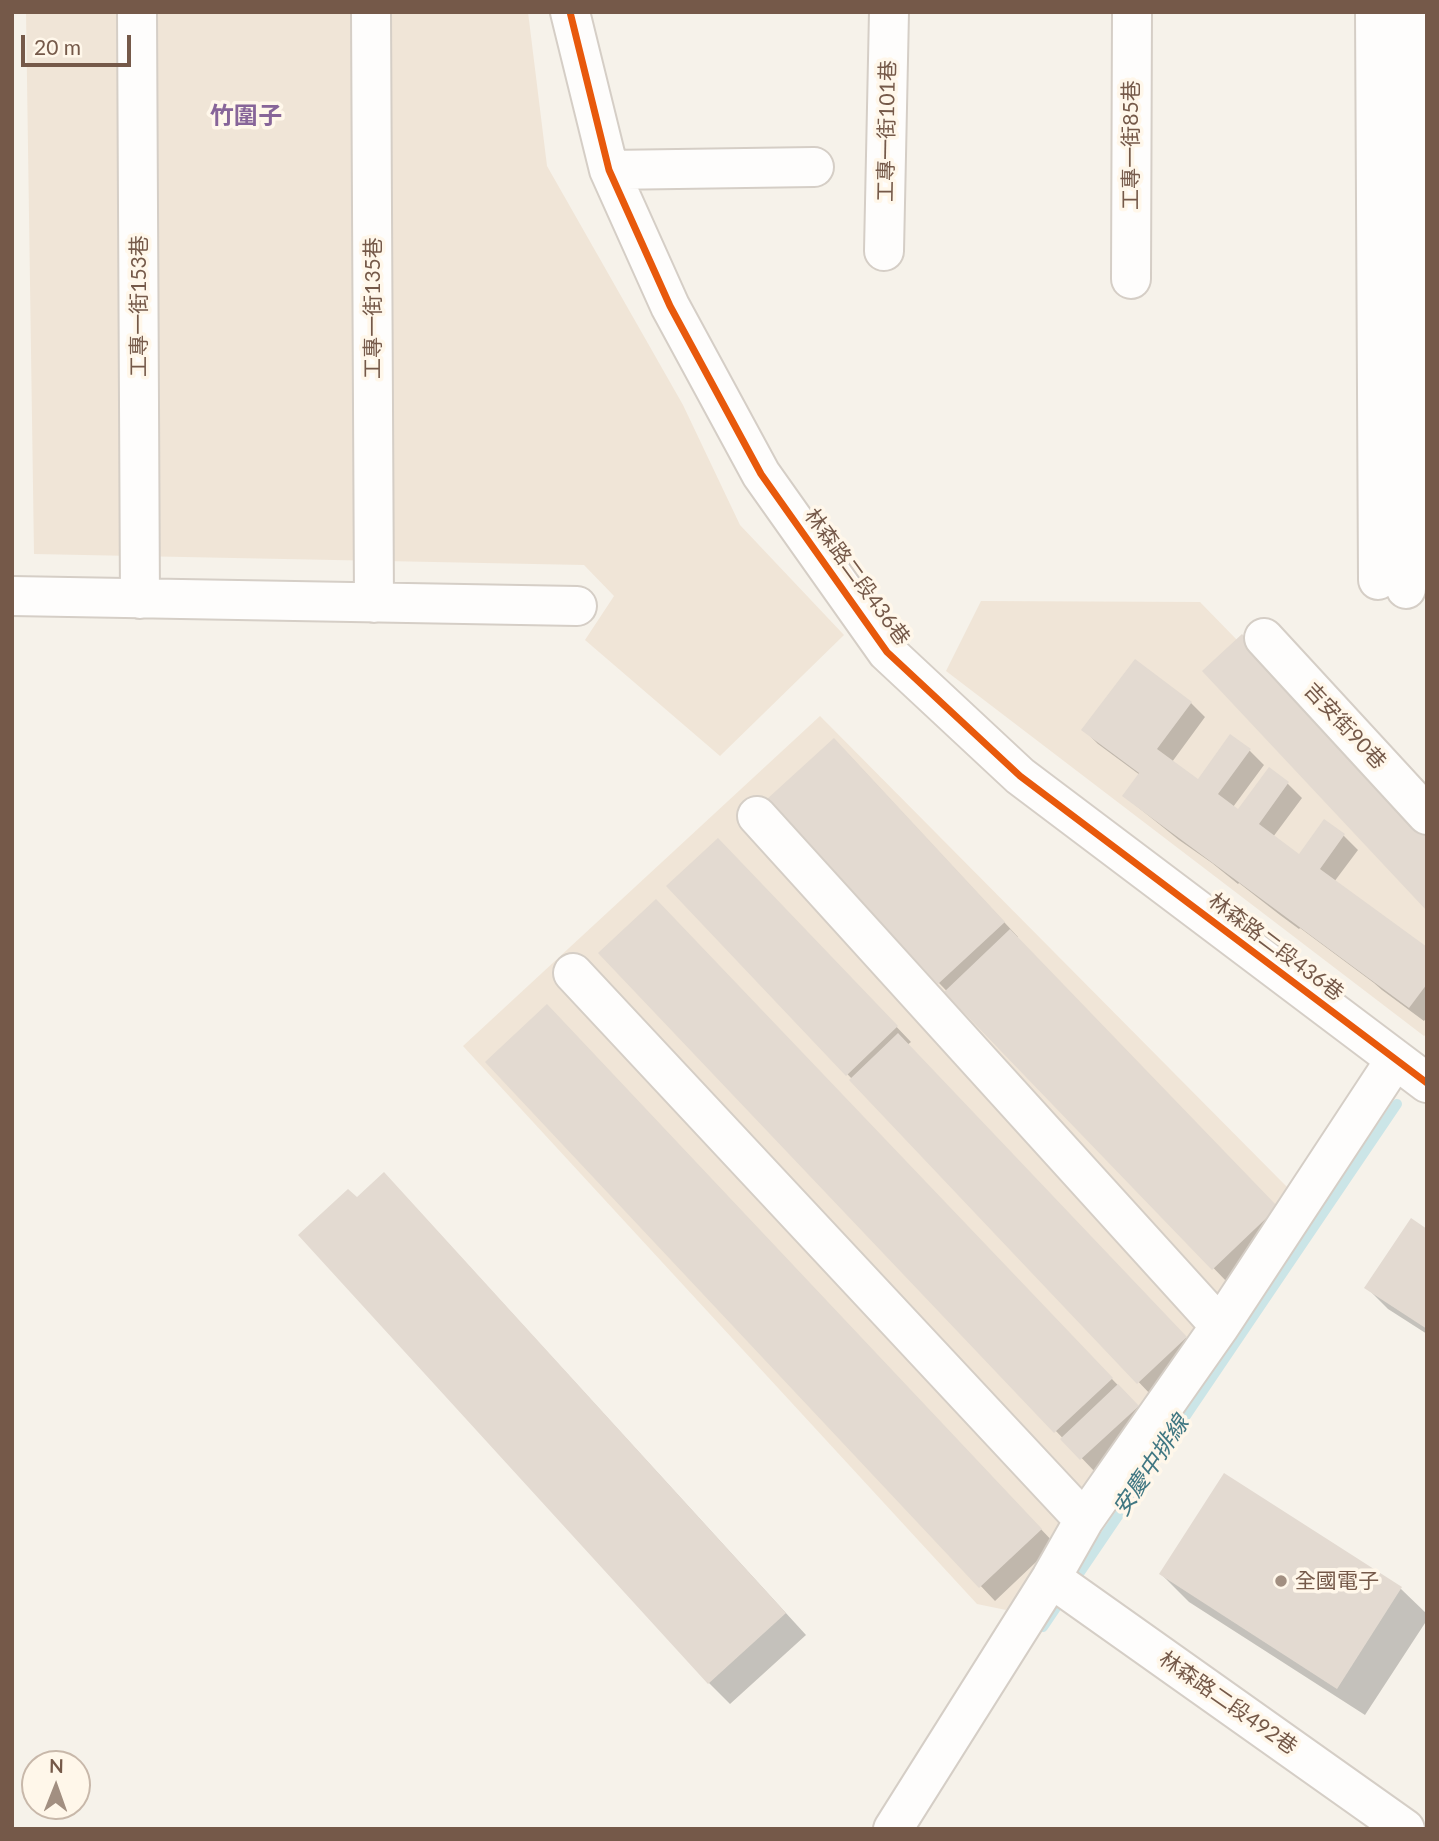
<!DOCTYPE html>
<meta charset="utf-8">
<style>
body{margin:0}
#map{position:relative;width:1439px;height:1841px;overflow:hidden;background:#f6f2ea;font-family:Lato,sans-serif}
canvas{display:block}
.frame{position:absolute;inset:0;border:14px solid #755949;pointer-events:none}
.north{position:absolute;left:21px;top:1750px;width:70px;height:70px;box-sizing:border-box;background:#fff7ea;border:2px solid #c8b8aa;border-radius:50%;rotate:1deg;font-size:19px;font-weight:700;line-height:28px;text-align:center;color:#755949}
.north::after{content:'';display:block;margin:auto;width:24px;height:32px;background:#a28f81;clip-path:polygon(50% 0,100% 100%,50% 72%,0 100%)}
.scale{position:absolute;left:21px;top:35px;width:110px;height:32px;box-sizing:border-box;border:4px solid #755949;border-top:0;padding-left:9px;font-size:21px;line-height:24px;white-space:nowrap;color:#755949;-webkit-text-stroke:5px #fff7ea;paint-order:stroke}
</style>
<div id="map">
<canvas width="1439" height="1841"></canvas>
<div class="frame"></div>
<div class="north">N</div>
<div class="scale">20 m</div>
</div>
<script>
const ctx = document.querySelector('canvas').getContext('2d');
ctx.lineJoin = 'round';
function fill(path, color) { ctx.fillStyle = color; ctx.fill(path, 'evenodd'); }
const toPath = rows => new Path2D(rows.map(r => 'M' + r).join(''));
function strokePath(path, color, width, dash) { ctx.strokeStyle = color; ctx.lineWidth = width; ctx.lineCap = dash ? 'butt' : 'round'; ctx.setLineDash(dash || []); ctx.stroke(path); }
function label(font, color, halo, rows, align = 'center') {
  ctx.font = font + ' Lato,"Noto Sans TC",sans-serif'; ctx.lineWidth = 7; ctx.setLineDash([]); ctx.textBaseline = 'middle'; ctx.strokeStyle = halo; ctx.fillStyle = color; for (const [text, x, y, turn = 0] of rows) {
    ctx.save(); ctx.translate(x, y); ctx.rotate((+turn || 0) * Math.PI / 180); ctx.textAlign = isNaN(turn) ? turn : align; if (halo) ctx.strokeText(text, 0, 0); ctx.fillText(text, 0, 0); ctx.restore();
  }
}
fill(toPath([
 [26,12,528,12,547,166,683,405,740,525,844,635,720,756,585,640,614,596,584,565,34,554],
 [981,601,1200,602,1427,835,1427,1033,1424,1036,946,671],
 [820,716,1290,1190,1006,1610,977,1604,463,1046]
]), '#f0e5d7');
fill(toPath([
 [1135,661,1191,703,1205,717,1172,762,1198,781,1231,737,1250,751,1264,765,1233,807,1238,812,1270,770,1288,784,1302,798,1273,837,1299,856,1325,822,1344,836,1358,850,1334,882,1427,950,1427,1017,1424,1021,1382,990,1374,983,1300,928,1299,929,1280,915,1239,883,1238,884,1212,863,1179,840,1124,796,1140,775,1098,744,1084,730],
 [848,754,1018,937,1017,938,1291,1222,1227,1282,939,983],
 [732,855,911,1042,907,1045,1200,1353,1153,1397,851,1081,852,1079,669,886],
 [670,915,1152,1421,1096,1473,600,953],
 [561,1020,1055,1544,995,1601,487,1062],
 [405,1196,806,1635,730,1704,709,1683,300,1235,357,1200],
 [1427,1231,1427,1334,1388,1309,1367,1288],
 [1225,1475,1401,1589,1427,1614,1427,1620,1365,1715,1189,1602,1161,1574]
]), '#0003');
strokePath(toPath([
 [1043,1627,1397,1104]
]), '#cbe5e7', 10);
fill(toPath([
 [1242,634,1427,831,1427,911,1202,671],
 [1135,659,1192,702,1157,749,1198,779,1230,734,1251,749,1218,794,1238,809,1269,767,1289,782,1259,824,1299,854,1324,819,1345,834,1320,869,1427,947,1427,984,1409,1008,1122,796,1139,773,1081,730],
 [834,738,1005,922,938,984,766,800],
 [718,838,898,1026,846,1076,666,886],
 [656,899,1113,1378,1054,1433,598,953],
 [1010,929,1278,1207,1212,1270,944,992],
 [547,1004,1042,1529,979,1588,485,1062],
 [898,1033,1187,1337,1137,1384,849,1080],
 [384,1172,786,1613,708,1684,298,1235,348,1189,357,1197],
 [1411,1218,1427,1229,1427,1329,1364,1288],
 [1118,1384,1139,1406,1080,1460,1060,1439],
 [1224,1473,1402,1587,1337,1689,1159,1574]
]), '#e3dad1');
const minor = toPath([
 [137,12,140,599],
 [371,12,374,603],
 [570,12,609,170,670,306,761,474,887,652,1020,776,1427,1083],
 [1375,12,1378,580],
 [609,170,814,167],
 [884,251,889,12],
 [1131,279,1132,12],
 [1406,589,1409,12],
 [12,596,577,606],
 [1264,638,1427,815],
 [757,816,1220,1326],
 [573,973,1084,1520],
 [1051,1578,1405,1829],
 [893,1829,1051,1578,1084,1520,1220,1326,1395,1060]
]);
strokePath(minor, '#d5cec6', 42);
strokePath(minor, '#fefdfc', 38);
strokePath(toPath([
 [570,12,609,170,670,306,761,474,887,652,1020,776,1427,1083]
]), '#e8590c', 7);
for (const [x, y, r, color] of [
 [1281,1581,7,"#a28f81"]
]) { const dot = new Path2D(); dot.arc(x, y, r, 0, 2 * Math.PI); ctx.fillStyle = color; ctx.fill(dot); strokePath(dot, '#fff7ea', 2.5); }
label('21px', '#755949', '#fff7ea', [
 ["工專一街101巷",887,131,-89],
 ["工專一街85巷",1131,145,-90],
 ["工專一街153巷",139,306,-90],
 ["工專一街135巷",373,308,-90],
 ["林森路二段436巷",857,577,54],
 ["吉安街90巷",1345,726,47],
 ["林森路二段436巷",1276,947,37],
 ["林森路二段492巷",1228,1703,35]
]);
label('21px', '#755949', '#fff7ea', [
 ["全國電子",1295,1581]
], 'left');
label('italic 23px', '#407782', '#fff7ea', [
 ["安慶中排線",1151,1466,-56]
]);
label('bold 24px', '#876599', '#fff7ea', [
 ["竹圍子",246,116]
]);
</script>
